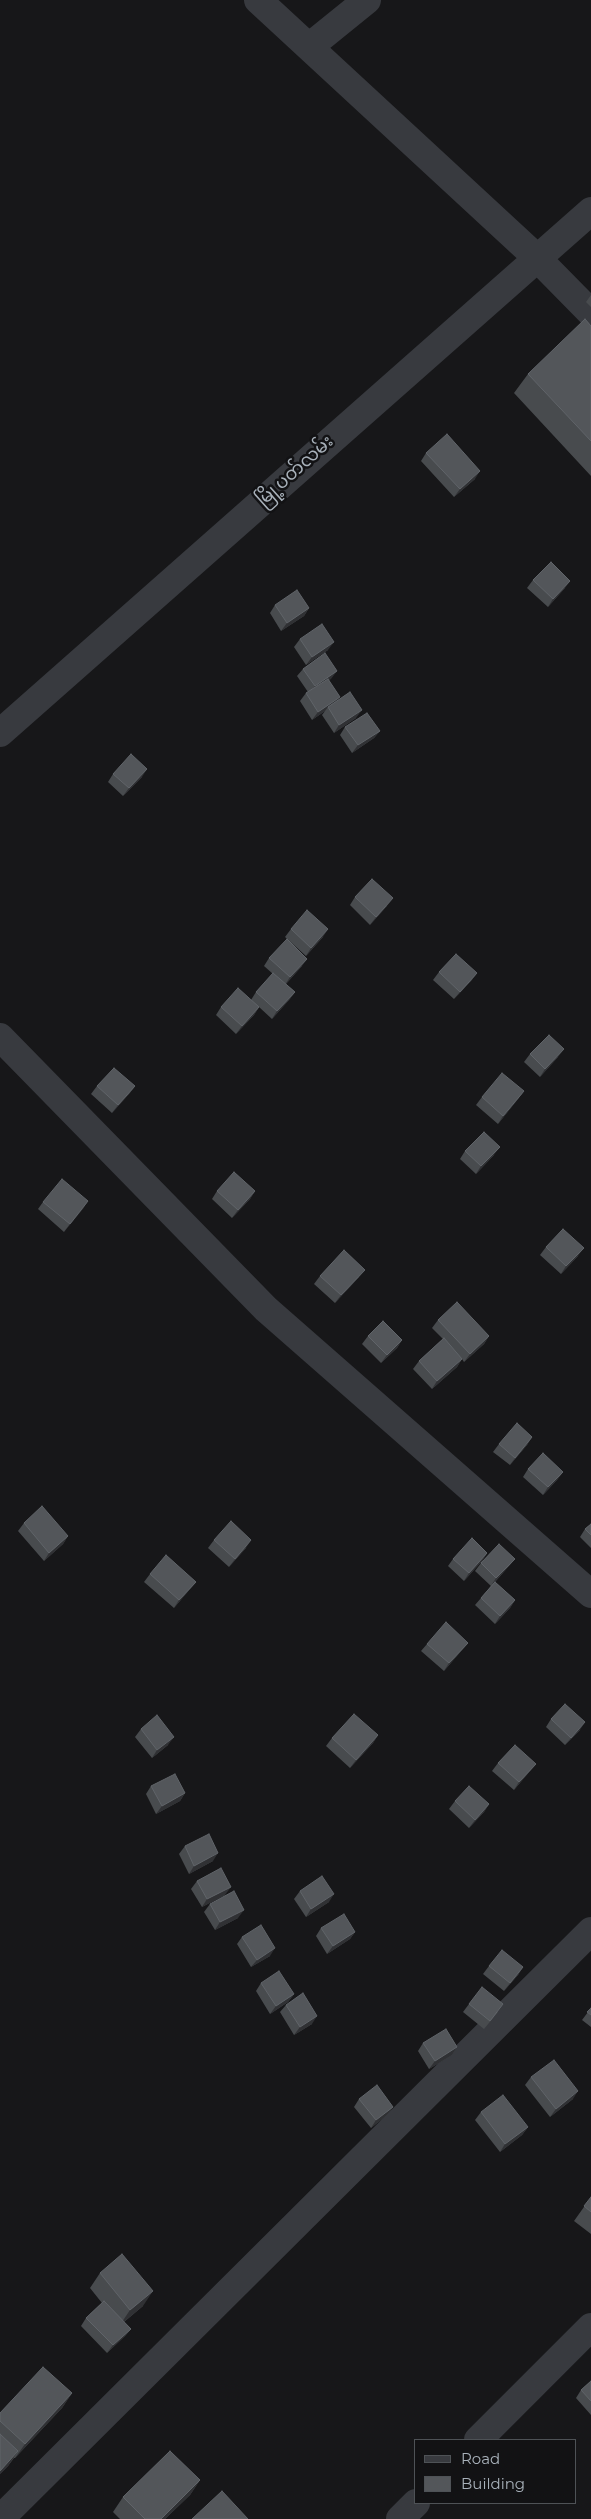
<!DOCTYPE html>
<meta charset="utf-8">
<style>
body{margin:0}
#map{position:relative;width:591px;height:2519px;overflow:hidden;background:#171719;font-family:Montserrat,sans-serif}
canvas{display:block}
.legend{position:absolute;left:414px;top:2439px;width:162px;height:65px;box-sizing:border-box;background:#121214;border:1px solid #4e5256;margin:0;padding:6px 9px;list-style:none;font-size:15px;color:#a8b1ba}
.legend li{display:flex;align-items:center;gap:10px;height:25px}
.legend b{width:25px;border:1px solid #4e5256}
</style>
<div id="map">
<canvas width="591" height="2519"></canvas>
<ul class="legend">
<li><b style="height:6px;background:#383a3f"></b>Road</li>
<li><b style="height:14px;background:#53565a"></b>Building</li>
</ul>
</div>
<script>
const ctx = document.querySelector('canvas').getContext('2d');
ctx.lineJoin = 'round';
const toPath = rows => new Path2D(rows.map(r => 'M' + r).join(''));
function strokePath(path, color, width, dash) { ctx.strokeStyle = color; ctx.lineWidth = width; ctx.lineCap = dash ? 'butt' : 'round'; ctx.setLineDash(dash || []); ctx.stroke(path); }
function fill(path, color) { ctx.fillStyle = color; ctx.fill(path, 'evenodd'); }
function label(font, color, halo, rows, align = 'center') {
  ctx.font = font + ' Montserrat,"Noto Sans Myanmar",sans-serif'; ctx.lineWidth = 5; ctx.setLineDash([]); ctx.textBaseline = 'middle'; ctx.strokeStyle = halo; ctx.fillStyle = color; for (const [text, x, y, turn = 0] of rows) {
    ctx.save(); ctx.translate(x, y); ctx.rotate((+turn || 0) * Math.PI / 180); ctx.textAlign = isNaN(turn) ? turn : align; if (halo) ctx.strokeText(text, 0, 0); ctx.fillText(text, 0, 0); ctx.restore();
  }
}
strokePath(toPath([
 [258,0,536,257,591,313],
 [309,47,367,0],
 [0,733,591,211],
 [0,1037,266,1309,591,1594],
 [478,2440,591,2327],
 [0,2519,591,1931],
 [400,2519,416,2503]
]), '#383a3f', 28);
fill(toPath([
 [591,295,591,307,586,302],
 [591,326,591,476,514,393,528,374],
 [426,453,475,479,454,497,421,461],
 [533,580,565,588,548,607,527,588],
 [275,605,309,608,304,616,281,631,270,613],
 [300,639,328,650,306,665,294,647],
 [303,669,337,671,329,680,337,701,356,718,334,733,322,715,325,711,312,720,300,701,306,693,308,692,297,676],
 [345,727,380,731,374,738,352,753,340,735],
 [113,774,142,777,123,796,108,782],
 [355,897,387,906,370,925,350,905],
 [291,929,323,937,306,956,285,937],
 [269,958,302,966,286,984,295,992,289,1000,272,1019,259,1007,254,1015,236,1034,216,1015,221,1007,251,1000,256,992,273,974,264,966],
 [439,972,477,973,471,981,454,999,433,980],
 [530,1054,558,1057,540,1077,524,1062],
 [97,1086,135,1086,129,1094,112,1113,91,1094],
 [524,1091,518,1099,498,1124,476,1105,482,1097],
 [465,1151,494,1155,476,1174,460,1159],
 [217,1191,255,1191,250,1199,232,1218,212,1199],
 [88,1201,64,1232,38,1209,43,1202],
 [546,1247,578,1256,561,1274,540,1255],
 [320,1276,359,1277,335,1303,314,1284],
 [438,1320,489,1336,484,1344,464,1362,462,1359,457,1367,432,1389,413,1369,419,1361,443,1339,432,1328],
 [368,1336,402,1340,397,1348,381,1363,362,1344],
 [532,1437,527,1445,510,1465,493,1452,499,1444],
 [528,1469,563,1472,557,1480,543,1495,523,1477],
 [24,1523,68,1536,63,1544,44,1561,18,1531],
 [591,1524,591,1548,580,1537,585,1529],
 [214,1540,246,1548,229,1567,208,1548],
 [487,1553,482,1561,464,1581,448,1566,453,1559],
 [515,1559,509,1566,495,1582,515,1600,510,1608,495,1624,475,1605,481,1598,491,1586,475,1571,481,1563],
 [150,1574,196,1582,190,1589,174,1608,144,1582],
 [468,1643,444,1671,421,1651,427,1644],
 [551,1719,580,1730,565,1745,546,1727],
 [141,1729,168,1745,152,1758,135,1737],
 [378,1735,373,1743,350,1768,326,1746,332,1738],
 [498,1763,536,1764,530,1771,514,1790,492,1771],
 [151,1786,185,1793,180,1801,156,1814,146,1794],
 [455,1801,489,1804,484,1812,469,1828,449,1809],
 [185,1846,213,1861,189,1874,179,1854],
 [197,1881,225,1895,202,1907,191,1889],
 [300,1891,329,1902,306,1917,294,1899],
 [210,1904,238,1918,215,1930,204,1912],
 [321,1928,355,1932,350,1939,327,1954,316,1936],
 [242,1937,270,1956,251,1967,237,1944],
 [489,1966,523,1967,518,1975,504,1991,483,1974],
 [261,1983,294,1994,288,2002,270,2014,256,1991],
 [469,2004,498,2012,484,2029,463,2012],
 [286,2005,312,2024,294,2035,280,2012],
 [591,2008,591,2027,582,2020],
 [423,2043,457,2047,452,2055,429,2069,418,2051],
 [531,2077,573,2099,550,2117,525,2085],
 [359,2099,393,2107,387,2115,371,2128,354,2107],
 [481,2112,528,2127,522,2135,500,2152,475,2120],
 [591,2197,591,2234,574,2221],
 [100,2273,143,2306,124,2322,131,2329,125,2336,107,2353,81,2326,86,2318,102,2303,90,2288],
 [591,2381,591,2415,576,2398,581,2390],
 [72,2393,62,2408,15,2458,14,2458,8,2466,0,2474,0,2413],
 [200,2480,190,2495,165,2519,120,2519,113,2512,123,2497]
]), '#484b4e');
fill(toPath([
 [480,471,475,479,454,497,460,489],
 [570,581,565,588,548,607,553,599],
 [309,608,304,616,281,631,287,623],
 [334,642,328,650,306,665,312,657],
 [337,671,331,679,309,694,315,686],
 [340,697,335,704,328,707,325,711,312,720,318,712],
 [362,710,356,718,334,733,339,725],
 [380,731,374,738,352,753,358,745],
 [147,769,142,777,123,796,129,788],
 [393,898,387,906,370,925,376,917],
 [328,929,323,937,306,956,311,948],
 [307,959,302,966,285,985,290,977],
 [477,973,471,981,454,999,460,992],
 [295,992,289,1000,272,1019,277,1011],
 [259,1007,254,1015,236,1034,242,1026],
 [564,1049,558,1057,540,1077,545,1069],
 [135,1086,129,1094,112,1113,118,1105],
 [524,1091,518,1099,498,1124,503,1116],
 [500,1147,494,1155,476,1174,481,1166],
 [255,1191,250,1199,232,1218,238,1210],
 [88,1201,83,1209,64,1232,70,1224],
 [584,1248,578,1256,561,1274,566,1266],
 [365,1270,359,1277,335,1303,341,1295],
 [489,1336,484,1344,464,1362,470,1354],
 [402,1340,397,1348,381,1363,387,1355],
 [462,1359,457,1367,432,1389,437,1381],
 [532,1437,527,1445,510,1465,515,1458],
 [563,1472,557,1480,543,1495,548,1487],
 [68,1536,63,1544,44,1561,49,1553],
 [251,1540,246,1548,229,1567,235,1559],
 [487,1553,482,1561,464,1581,469,1573],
 [515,1559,509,1566,491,1586,496,1578],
 [196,1582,190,1589,174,1608,179,1600],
 [515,1600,510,1608,495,1624,500,1616],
 [468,1643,444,1671,449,1663],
 [585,1722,580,1730,565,1745,571,1738],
 [378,1735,373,1743,350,1768,356,1760],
 [174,1737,168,1745,152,1758,157,1750],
 [536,1764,530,1771,514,1790,519,1782],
 [185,1793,180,1801,156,1814,162,1806],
 [489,1804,484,1812,469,1828,475,1820],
 [218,1853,213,1861,189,1874,194,1866],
 [231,1887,225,1895,202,1907,207,1899],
 [334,1894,329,1902,306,1917,311,1909],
 [244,1910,238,1918,215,1930,220,1922],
 [355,1932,350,1939,327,1954,333,1946],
 [275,1948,270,1956,251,1967,257,1960],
 [523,1967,518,1975,504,1991,510,1983],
 [294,1994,288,2002,270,2014,276,2006],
 [317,2016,312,2024,294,2035,300,2027],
 [457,2047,452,2055,429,2069,435,2061],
 [578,2091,573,2099,550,2117,556,2109],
 [393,2107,387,2115,371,2128,376,2120],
 [528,2127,522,2135,500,2152,505,2144],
 [153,2291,143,2306,120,2325,130,2310],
 [131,2329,125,2336,107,2353,113,2345],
 [72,2393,62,2408,15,2458,25,2444],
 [18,2451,8,2466,0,2474,0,2471],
 [200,2480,190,2495,165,2519,161,2519]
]), '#303134');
const building = toPath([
 [585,319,591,326,591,441,528,374,585,319],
 [447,434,480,471,460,489,426,453,447,434],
 [551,562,570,581,553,599,533,580,551,562],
 [297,590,309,608,287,623,275,605,297,590],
 [322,624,334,642,312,657,300,639,322,624],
 [325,653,337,671,315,686,303,669,325,653],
 [328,679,340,697,318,712,306,693,328,679],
 [350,692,362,710,339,725,328,707,350,692],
 [367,713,380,731,358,745,345,727,367,713],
 [131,754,147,769,129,788,113,774,131,754],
 [372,879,393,898,376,917,355,897,372,879],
 [307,910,328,929,311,948,291,929,307,910],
 [287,939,307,959,290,977,269,958,287,939],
 [456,954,477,973,460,992,439,972,456,954],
 [273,973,295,992,277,1011,256,992,273,973],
 [238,988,259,1007,242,1026,221,1007,238,988],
 [549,1035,564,1049,545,1069,530,1054,549,1035],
 [114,1068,135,1086,118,1105,97,1086,114,1068],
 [502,1073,524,1091,503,1116,482,1097,502,1073],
 [484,1132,500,1147,481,1166,465,1151,484,1132],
 [234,1172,255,1191,238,1210,217,1191,234,1172],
 [62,1179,88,1201,70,1224,43,1202,62,1179],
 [563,1229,584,1248,566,1266,546,1247,563,1229],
 [344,1250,365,1270,341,1295,320,1276,344,1250],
 [457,1302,489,1336,470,1354,438,1320,457,1302],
 [383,1321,402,1340,387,1355,368,1336,383,1321],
 [444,1338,462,1359,437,1381,419,1361,444,1338],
 [517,1423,532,1437,515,1458,499,1444,517,1423],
 [543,1453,563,1472,548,1487,528,1469,543,1453],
 [42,1506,68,1536,49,1553,24,1523,42,1506],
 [231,1521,251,1540,235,1559,214,1540,231,1521],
 [591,1524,591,1535,585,1529,591,1524],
 [472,1538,487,1553,469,1573,453,1559,472,1538],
 [499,1544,515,1559,496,1578,481,1563,499,1544],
 [166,1555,196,1582,179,1600,150,1574,166,1555],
 [495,1582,515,1600,500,1616,481,1598,495,1582],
 [446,1622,468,1643,449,1663,427,1644,446,1622],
 [565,1704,585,1722,571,1738,551,1719,565,1704],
 [354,1714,378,1735,356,1760,332,1738,354,1714],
 [157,1715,174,1737,157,1750,141,1729,157,1715],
 [515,1745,536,1764,519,1782,498,1763,515,1745],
 [175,1774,185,1793,162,1806,151,1786,175,1774],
 [469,1786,489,1804,475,1820,455,1801,469,1786],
 [209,1834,218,1853,194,1866,185,1846,209,1834],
 [221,1868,231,1887,207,1899,197,1881,221,1868],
 [322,1876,334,1894,311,1909,300,1891,322,1876],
 [234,1891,244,1910,220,1922,210,1904,234,1891],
 [344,1914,355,1932,333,1946,321,1928,344,1914],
 [261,1925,275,1948,257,1960,242,1937,261,1925],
 [502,1950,523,1967,510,1983,489,1966,502,1950],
 [279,1971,294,1994,276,2006,261,1983,279,1971],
 [482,1987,503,2004,490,2021,469,2004,482,1987],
 [303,1993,317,2016,300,2027,286,2005,303,1993],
 [591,2008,591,2015,587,2012,591,2008],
 [446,2029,457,2047,435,2061,423,2043,446,2029],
 [554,2060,578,2091,556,2109,531,2077,554,2060],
 [377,2085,393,2107,376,2120,359,2099,377,2085],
 [503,2095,528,2127,505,2144,481,2112,503,2095],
 [591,2197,591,2212,584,2206,591,2197],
 [122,2254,153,2291,130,2310,100,2273,122,2254],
 [104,2301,131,2329,113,2345,86,2318,104,2301],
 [43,2367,72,2393,25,2444,0,2421,0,2413,43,2367],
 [591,2381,591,2401,581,2390,591,2381],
 [0,2434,18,2451,0,2471,0,2434],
 [170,2451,200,2480,161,2519,145,2519,123,2497,170,2451],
 [222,2491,248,2519,192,2519,222,2491]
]);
fill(building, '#53565a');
strokePath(building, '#606469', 1);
label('18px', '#a8b1ba', '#121214', [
 ["မြို့ပတ်လမ်း",295,471,-42]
]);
</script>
